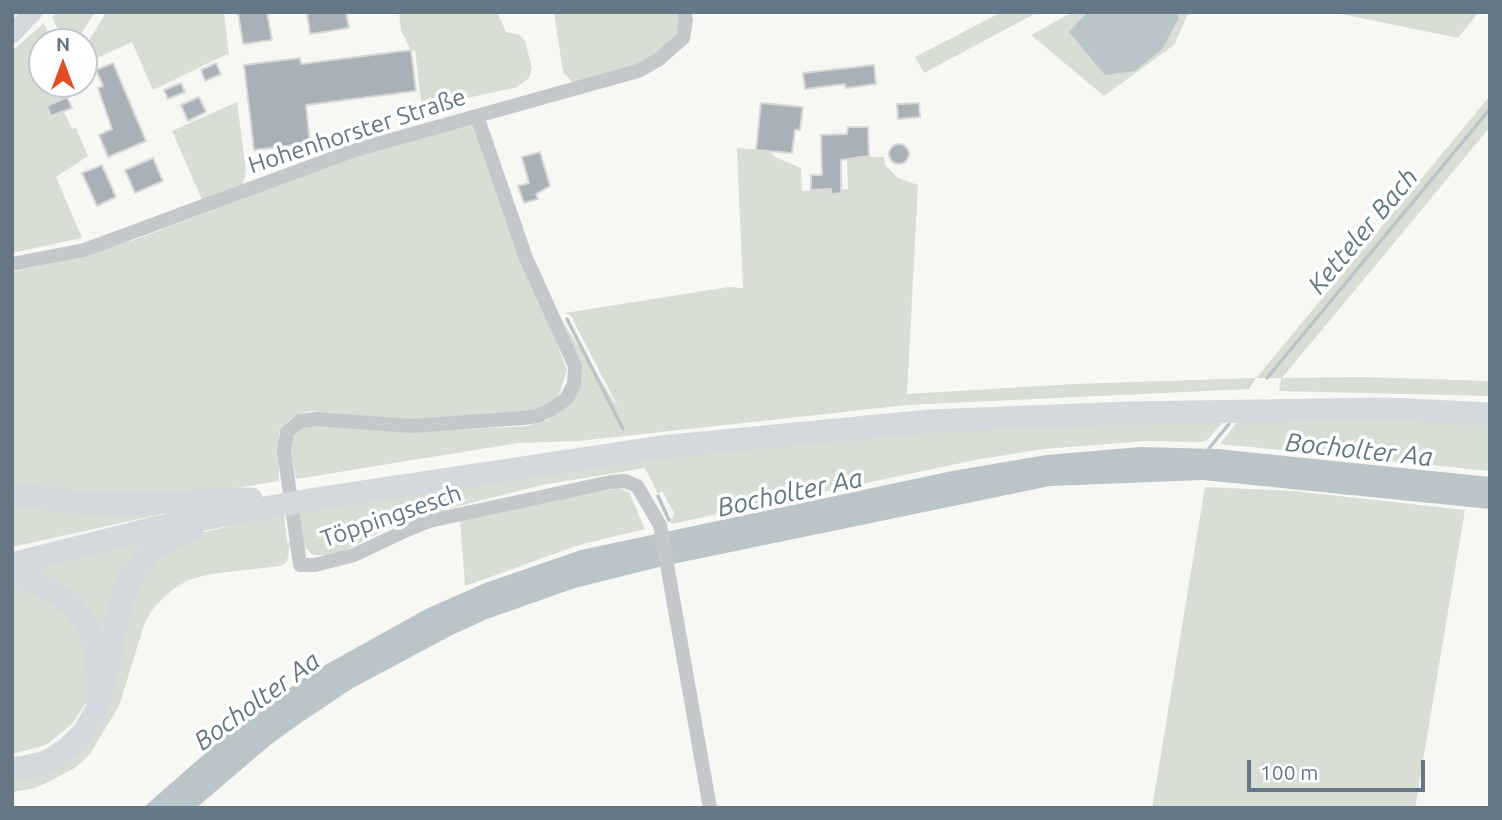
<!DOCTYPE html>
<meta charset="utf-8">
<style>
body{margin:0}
#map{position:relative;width:1502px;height:820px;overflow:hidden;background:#f7f7f3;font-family:Ubuntu,sans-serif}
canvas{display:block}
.frame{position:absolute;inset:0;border:14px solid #657785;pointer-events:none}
.north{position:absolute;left:28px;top:28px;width:70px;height:70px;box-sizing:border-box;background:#fff;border:2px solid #c1c9ce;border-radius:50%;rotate:0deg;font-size:19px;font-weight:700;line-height:28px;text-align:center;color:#657785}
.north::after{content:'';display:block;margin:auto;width:24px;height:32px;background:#e54e25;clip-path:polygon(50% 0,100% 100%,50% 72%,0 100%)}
.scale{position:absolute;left:1247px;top:760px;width:178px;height:32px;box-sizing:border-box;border:4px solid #657785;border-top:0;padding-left:9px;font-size:21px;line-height:24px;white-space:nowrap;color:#657785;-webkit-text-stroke:5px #fff;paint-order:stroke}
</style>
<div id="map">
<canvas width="1502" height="820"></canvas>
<div class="frame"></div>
<div class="north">N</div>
<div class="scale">100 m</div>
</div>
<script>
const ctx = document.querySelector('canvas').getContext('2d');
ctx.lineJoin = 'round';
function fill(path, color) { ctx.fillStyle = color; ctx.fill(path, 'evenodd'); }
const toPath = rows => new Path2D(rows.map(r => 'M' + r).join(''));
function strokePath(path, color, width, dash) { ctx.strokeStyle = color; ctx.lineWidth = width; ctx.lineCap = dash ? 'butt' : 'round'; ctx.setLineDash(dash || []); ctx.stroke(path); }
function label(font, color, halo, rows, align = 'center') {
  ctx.font = font + ' Ubuntu,sans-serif'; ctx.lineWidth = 7; ctx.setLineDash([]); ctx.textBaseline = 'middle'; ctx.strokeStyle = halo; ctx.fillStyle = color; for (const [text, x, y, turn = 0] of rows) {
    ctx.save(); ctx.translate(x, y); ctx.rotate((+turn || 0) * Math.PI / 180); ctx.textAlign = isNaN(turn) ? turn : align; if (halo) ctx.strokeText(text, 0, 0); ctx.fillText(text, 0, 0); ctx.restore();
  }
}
fill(toPath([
 [57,12,95,12,76,42,64,42,52,17],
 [106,12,224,12,229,58,227,54,153,90,132,42,84,64,84,49],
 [399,12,497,12,506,32,520,35,525,41,532,68,529,78,517,87,422,108,415,50,411,50,401,31],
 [554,12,681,12,676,37,651,59,637,66,574,84,563,72],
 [1002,12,1038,12,924,73,915,57],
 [1073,12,1189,12,1174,45,1104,96,1031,35],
 [1332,12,1479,12,1458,38],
 [44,23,52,42,42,42,42,84,61,84,67,97,46,106,51,117,64,112,72,129,76,128,88,156,56,177,82,238,12,253,12,51],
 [1490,96,1490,127,1282,378,1362,377,1490,381,1490,396,1279,391,1281,378,1256,378,1249,389,907,405,579,441,518,443,296,479,290,444,296,430,310,423,453,430,527,426,548,420,568,404,581,365,563,322,619,409,571,316,565,313,729,287,743,288,737,148,770,151,775,157,801,168,802,191,848,189,847,157,884,157,885,165,898,178,918,185,907,394,1074,384,1256,378],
 [237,102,246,171,242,188,203,202,172,131],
 [474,124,567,370,558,397,544,407,526,412,396,420,311,411,298,414,288,421,279,432,279,481,226,490,94,494,12,485,12,272,52,263,134,240,336,163,417,137],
 [1226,419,1207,440,1201,442,1145,441,1044,449,980,459,671,524,670,520,673,517,674,513,662,491,658,494,645,468,542,485,404,520,336,555,313,555,303,545,300,512,541,471,861,434],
 [1239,420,1490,420,1490,471,1220,444],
 [1205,487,1294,491,1465,510,1415,808,1152,808],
 [618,488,629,492,645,529,579,545,465,586,460,519],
 [12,501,171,512,12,547],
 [284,514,287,542,290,543,287,562,280,566,210,574,188,580,172,590,154,607,145,622,119,706,89,755,75,768,36,788,12,792,12,776,75,749,140,570,182,537],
 [176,530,108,633,98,641,24,575,52,557],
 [12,584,37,588,78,621,95,676,88,700,72,724,46,745,12,754]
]), '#d8ded4');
fill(toPath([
 [1088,12,1175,12,1179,18,1162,49,1135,71,1105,75,1069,32],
 [1141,447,1217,449,1490,477,1490,509,1203,480,1050,486,663,566,575,588,487,619,452,635,351,689,299,724,270,745,196,808,143,808,236,726,311,673,426,609,485,583,581,550,952,471,1046,455]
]), '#b9c5c9');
strokePath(toPath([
 [567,319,623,429],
 [1267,378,1490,109],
 [1206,452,1229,424],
 [658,496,669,520]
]), '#b9c5c9', 3.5);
const building = toPath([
 [238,12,267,12,272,40,243,44,238,12],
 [307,12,346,12,349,28,310,34,307,12],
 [411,50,416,91,306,105,310,143,254,150,244,65,300,58,301,64,411,50],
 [113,63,146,141,108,157,99,135,112,129,98,88,103,86,96,70,113,63],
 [216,63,221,74,205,81,201,70,216,63],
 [874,65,876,84,846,88,845,84,805,89,803,73,874,65],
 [181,83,185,92,168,99,164,90,181,83],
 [67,97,72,108,51,116,47,106,67,97],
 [199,97,206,112,188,121,181,105,199,97],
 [761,103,803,107,800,130,795,130,792,153,756,150,761,103],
 [919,103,920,117,898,119,897,104,919,103],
 [848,127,868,127,869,156,841,160,841,193,831,194,831,189,811,190,811,175,822,175,821,135,847,134,848,127],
 '889 154a10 10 0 1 1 20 0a10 10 0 1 1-20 0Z',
 [540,152,550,186,536,194,538,199,524,203,518,186,529,183,522,157,540,152],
 [153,158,163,181,135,193,125,170,153,158],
 [102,165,116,197,97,206,82,173,102,165]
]);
fill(building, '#a8b1b7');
strokePath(building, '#d8d8d6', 2);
strokePath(toPath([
 [477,116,526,258,575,366,574,384,566,399,552,409,538,416,523,418,411,426,316,419,300,421,287,432,284,451,300,565,315,565,354,555,407,530,429,521,611,482,625,481,637,486,660,525,710,808],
 [12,264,84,250,355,150,638,71,658,60,683,38,686,20,684,12]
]), '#c4c8cb', 14);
strokePath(toPath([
 [12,34,33,12]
]), '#d4d9dd', 19);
strokePath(toPath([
 [12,495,84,503,125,504,251,499],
 [12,564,159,527,315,499,661,447,930,421,1129,413,1388,409,1490,414],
 [12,578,28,579,52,591,72,605,88,627,96,649,98,678],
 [12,768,21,768,46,762,67,749,84,732,96,711,104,683,122,596,135,571,153,549,180,534,192,530]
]), '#d4d9dd', 23);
label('24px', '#657785', '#fff', [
 ["Hohenhorster Straße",357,131,-18],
 ["Töppingsesch",391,516,-19]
]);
label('italic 26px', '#617981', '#fff', [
 ["Ketteler Bach",1363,231,-50],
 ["Bocholter Aa",1359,450,6],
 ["Bocholter Aa",790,493,-12],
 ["Bocholter Aa",257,701,-36]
]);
</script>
